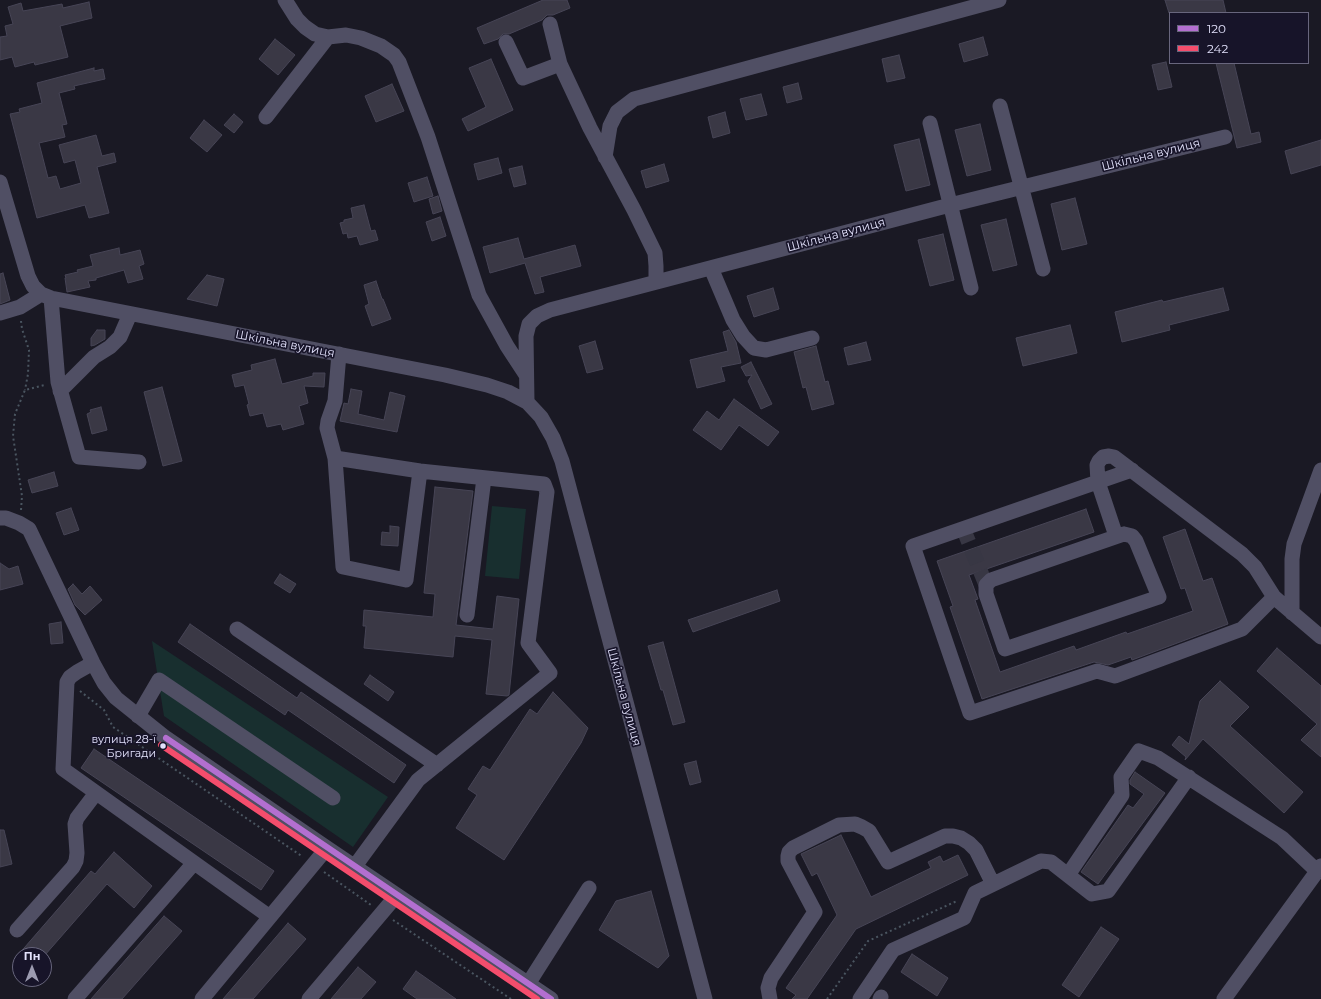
<!DOCTYPE html>
<meta charset="utf-8">
<style>
body{margin:0}
#map{position:relative;width:1321px;height:999px;overflow:hidden;background:#1a1924;font-family:Montserrat,sans-serif}
canvas{display:block}
.legend{position:absolute;left:1169px;top:12px;width:140px;height:52px;box-sizing:border-box;background:#171429;border:1px solid #68667d;margin:0;padding:5px 7px;list-style:none;font-size:12px;color:#e2e1fb}
.legend li{display:flex;align-items:center;gap:8px;height:20px}
.legend b{width:20px;border:1px solid #68667d}
.north{position:absolute;left:12px;top:947px;width:40px;height:40px;box-sizing:border-box;background:#171429;border:1px solid #68667d;border-radius:50%;rotate:0deg;font-size:11px;font-weight:700;line-height:16px;text-align:center;color:#e2e1fb}
.north::after{content:'';display:block;margin:auto;width:14px;height:18px;background:#9c9bb0;clip-path:polygon(50% 0,100% 100%,50% 72%,0 100%)}
</style>
<div id="map">
<canvas width="1321" height="999"></canvas>
<ul class="legend">
<li><b style="height:5px;background:#b36fd0"></b>120</li>
<li><b style="height:5px;background:#f44d6c"></b>242</li>
</ul>
<div class="north">Пн</div>
</div>
<script>
const ctx = document.querySelector('canvas').getContext('2d');
ctx.lineJoin = 'round';
function fill(path, color) { ctx.fillStyle = color; ctx.fill(path, 'evenodd'); }
const toPath = rows => new Path2D(rows.map(r => 'M' + r).join(''));
function strokePath(path, color, width, dash) { ctx.strokeStyle = color; ctx.lineWidth = width; ctx.lineCap = dash ? 'butt' : 'round'; ctx.setLineDash(dash || []); ctx.stroke(path); }
function label(font, color, halo, rows, align = 'center') {
  ctx.font = font + ' Montserrat,sans-serif'; ctx.lineWidth = 3.5; ctx.setLineDash([]); ctx.textBaseline = 'middle'; ctx.strokeStyle = halo; ctx.fillStyle = color; for (const [text, x, y, turn = 0] of rows) {
    ctx.save(); ctx.translate(x, y); ctx.rotate((+turn || 0) * Math.PI / 180); ctx.textAlign = isNaN(turn) ? turn : align; if (halo) ctx.strokeText(text, 0, 0); ctx.fillText(text, 0, 0); ctx.restore();
  }
}
fill(toPath([
 [492,506,526,509,519,579,485,576],
 [152,641,388,797,353,847,164,716]
]), '#182f2f');
const building = toPath([
 [543,0,567,0,570,8,553,15,547,15,542,20,509,34,503,34,498,39,484,44,477,28,543,0],
 [1165,0,1223,0,1226,13,1169,13,1165,0],
 [89,2,92,18,60,26,68,57,35,65,34,62,15,67,12,57,0,60,0,37,7,36,5,26,13,24,8,7,21,3,23,11,62,4,63,8,89,2],
 [983,37,988,55,964,62,959,44,983,37],
 [275,39,295,55,278,75,259,59,275,39],
 [899,55,905,78,887,82,882,59,899,55],
 [491,59,513,110,468,131,462,119,486,107,469,68,491,59],
 [1166,62,1172,87,1158,90,1152,65,1166,62],
 [1216,63,1234,63,1251,134,1259,132,1261,142,1237,148,1216,63],
 [94,68,94,71,103,69,105,79,74,86,75,89,59,93,67,124,62,125,65,137,39,143,48,178,56,176,60,189,81,183,75,160,64,163,59,145,96,135,102,156,114,153,116,162,97,167,109,213,89,218,85,205,37,218,10,114,20,112,19,109,42,103,37,83,94,68],
 [798,83,802,99,787,103,783,87,798,83],
 [392,84,404,111,376,122,365,96,392,84],
 [761,94,767,115,746,120,740,99,761,94],
 [725,112,730,133,713,138,708,117,725,112],
 [234,114,243,122,234,133,224,125,234,114],
 [204,120,222,135,207,152,190,138,204,120],
 [980,124,991,170,967,176,955,130,980,124],
 [919,139,930,185,906,191,894,145,919,139],
 [1321,140,1321,165,1291,174,1285,151,1321,140],
 [498,158,502,173,478,180,474,164,498,158],
 [664,164,669,181,646,188,641,171,664,164],
 [522,166,526,184,514,187,509,169,522,166],
 [427,177,433,196,414,202,408,183,427,177],
 [438,196,442,211,433,214,429,199,438,196],
 [1075,198,1087,244,1062,250,1051,204,1075,198],
 [364,205,371,231,375,230,378,240,360,245,357,236,348,238,347,233,343,234,340,223,344,222,344,220,353,218,351,208,364,205],
 [440,217,446,236,432,241,426,222,440,217],
 [1006,219,1017,265,993,271,981,225,1006,219],
 [943,234,954,280,930,286,918,240,943,234],
 [518,238,524,259,575,245,581,266,540,277,544,292,535,294,525,263,490,273,483,247,518,238],
 [119,248,120,255,140,250,144,264,139,266,143,279,128,283,124,270,96,278,96,280,88,281,90,287,67,292,65,278,66,278,65,275,78,272,77,270,93,266,90,255,119,248],
 [3,273,10,300,0,304,0,274,3,273],
 [207,275,224,279,217,306,187,299,207,275],
 [376,281,382,299,383,299,391,319,372,326,365,306,369,304,364,285,376,281],
 [773,288,779,309,754,317,747,296,773,288],
 [1223,288,1229,310,1169,325,1170,330,1122,342,1115,312,1162,300,1163,302,1223,288],
 [1070,325,1077,353,1023,366,1016,338,1070,325],
 [97,330,105,330,105,339,95,345,91,346,91,338,97,330],
 [729,330,736,342,741,363,721,367,725,381,697,388,690,360,728,351,723,332,729,330],
 [595,341,603,369,587,373,579,346,595,341],
 [866,342,871,360,848,365,844,348,866,342],
 [816,346,825,382,828,381,834,404,812,410,806,387,803,388,794,352,816,346],
 [275,359,282,384,313,376,313,373,325,373,324,387,304,386,308,403,299,406,304,424,283,430,281,424,267,427,263,413,250,416,247,405,249,404,244,385,235,387,232,375,252,370,251,365,275,359],
 [751,362,772,404,761,409,748,381,752,375,746,376,741,367,751,362],
 [162,387,182,461,163,466,144,392,162,387],
 [351,389,362,391,358,414,384,420,390,392,405,396,397,432,340,421,344,403,348,404,351,389],
 [734,399,779,432,768,446,739,425,721,450,693,430,707,411,719,420,734,399],
 [101,407,107,430,92,434,87,414,91,412,90,410,101,407],
 [54,472,58,486,32,493,28,480,54,472],
 [435,487,473,491,456,625,493,629,497,596,519,599,509,695,507,696,486,694,492,640,455,636,453,657,364,648,366,626,363,626,364,610,433,617,435,594,424,593,435,487],
 [71,508,79,530,64,535,56,513,71,508],
 [1086,509,1094,532,969,575,978,599,975,600,1000,672,1074,646,1076,650,1126,632,1127,634,1193,611,1185,588,1181,589,1163,537,1185,529,1203,581,1212,578,1228,624,1132,660,1131,657,1108,665,1094,662,982,699,950,607,953,606,937,561,1086,509],
 [390,526,399,527,398,546,381,545,382,532,390,533,390,526],
 [0,563,9,569,18,566,23,584,0,590,0,563],
 [280,574,296,584,290,593,274,583,280,574],
 [73,584,82,594,90,586,102,600,85,615,75,605,68,589,73,584],
 [777,590,780,601,693,632,688,620,777,590],
 [61,622,63,643,51,644,49,624,61,622],
 [190,624,297,698,301,692,406,765,394,783,288,710,285,715,178,642,190,624],
 [663,642,685,722,673,725,663,690,661,690,648,646,663,642],
 [1277,648,1321,686,1321,757,1301,740,1317,724,1257,671,1277,648],
 [370,675,394,692,388,701,364,684,370,675],
 [1220,681,1249,707,1230,726,1303,792,1284,813,1203,739,1185,760,1186,757,1172,745,1179,736,1189,744,1200,701,1220,681],
 [553,692,588,728,581,743,504,860,456,828,477,795,468,789,483,766,490,770,530,709,537,714,553,692],
 [94,749,274,871,261,890,81,768,94,749],
 [696,761,701,782,690,785,684,764,696,761],
 [1135,772,1165,793,1098,884,1081,872,1128,805,1133,808,1144,794,1130,784,1130,780,1135,772],
 [0,830,4,830,12,864,0,867,0,830],
 [841,835,871,897,931,868,928,862,940,856,943,862,958,855,968,875,856,929,807,999,792,999,796,995,786,988,837,915,817,873,812,876,801,854,841,835],
 [114,852,152,886,134,908,107,884,45,955,18,955,91,871,95,874,114,852],
 [651,891,669,956,658,968,599,930,616,901,651,891],
 [164,916,182,931,122,999,91,999,164,916],
 [288,923,306,939,253,999,223,999,288,923],
 [1101,927,1119,939,1079,997,1062,985,1101,927],
 [912,954,948,978,937,996,901,972,912,954],
 [358,967,376,982,361,999,331,999,358,967],
 [416,971,456,999,417,999,403,989,416,971]
]);
fill(building, '#3a3845');
strokePath(building, '#474556', 1);
strokePath(toPath([
 [963,528,986,585]
]), '#383744', 15, [15, 8]);
strokePath(toPath([
 [21,321,22,329,29,350,28,374,25,390],
 [21,510,22,496,13,436,15,414,25,390,45,385],
 [80,691,104,710,113,727,303,857],
 [324,872,371,905],
 [393,920,511,999],
 [827,999,868,941,957,901]
]), '#4a5560', 2, [2, 3]);
strokePath(toPath([
 [285,0,297,19,305,27,315,34,328,37,346,35,361,38,381,46,394,55,399,62,428,137,479,295,507,346,526,375],
 [506,42,523,78,560,64,550,24],
 [560,64,590,128,634,210,655,253,656,266,656,282],
 [1000,106,1043,269],
 [266,117,328,37],
 [930,123,971,288],
 [605,157,610,126,617,112,634,99,999,0],
 [0,182,28,276,33,286,41,294,51,298,445,375,487,385,508,392,527,402,541,417,553,438,562,461,705,999],
 [711,268,733,320,743,336,754,348,766,350,812,338],
 [51,298,58,382,79,457,139,462],
 [0,313,20,307,41,294],
 [339,354,335,401,328,421,327,428,335,458,343,567,406,580,420,471],
 [60,391,94,357,110,347,120,337,130,314],
 [527,402,526,336,529,324,537,316,550,310,950,205,1225,137],
 [335,458,420,471,544,484,547,492,528,643,550,673,418,780,355,866],
 [1132,470,913,546,970,713,1097,671,1115,676,1242,629,1274,597],
 [0,518,6,518,19,523,29,529,93,663,104,683,116,698,166,738,327,848,551,999],
 [1124,534,1132,536,1136,541,1159,597,1005,649,986,594,986,585,991,580,1124,534],
 [1116,536,1098,482,1097,465,1099,461,1103,457,1109,456,1114,457,1242,554,1255,567,1274,597,1321,637],
 [1292,613,1292,559,1294,544,1321,470],
 [467,615,484,478],
 [237,629,437,765],
 [93,663,77,672,70,677,67,682,63,769,270,917],
 [138,716,159,680,333,798],
 [1068,875,1122,795,1121,777,1139,751,1158,758,1282,838,1317,871],
 [17,930,73,867,76,861,77,853,75,824,77,818,96,793],
 [528,984,589,888],
 [75,999,194,863],
 [202,999,327,848],
 [309,999,397,895],
 [770,999,768,988,771,978,815,912,788,861,788,856,789,852,793,848,839,825,855,824,862,827,869,831,888,862,945,836,953,836,961,838,969,843,976,850,993,884],
 [860,999,893,950,964,918,975,893,1041,861,1051,862,1092,894,1108,891,1189,777],
 [880,999,881,997],
 [1224,999,1321,866]
]), '#504f64', 15);
strokePath(toPath([
 [166,738,551,999]
]), '#b36fd0', 6);
strokePath(toPath([
 [161,745,537,999]
]), '#f44d6c', 6);
for (const [x, y, r, color] of [
 [163,746,3.5,"#e2e1fb"]
]) { const dot = new Path2D(); dot.arc(x, y, r, 0, 2 * Math.PI); ctx.fillStyle = color; ctx.fill(dot); strokePath(dot, '#171429', 1.5); }
label('11px', '#e2e1fb', '#171429', [
 ["вулиця 28-ї",156,740],
 ["Бригади",156,754]
], 'right');
label('12px', '#e2e1fb', '#171429', [
 ["Шкільна вулиця",1151,155,-14],
 ["Шкільна вулиця",836,235,-15],
 ["Шкільна вулиця",285,344,11],
 ["Шкільна вулиця",624,697,75]
]);
</script>
